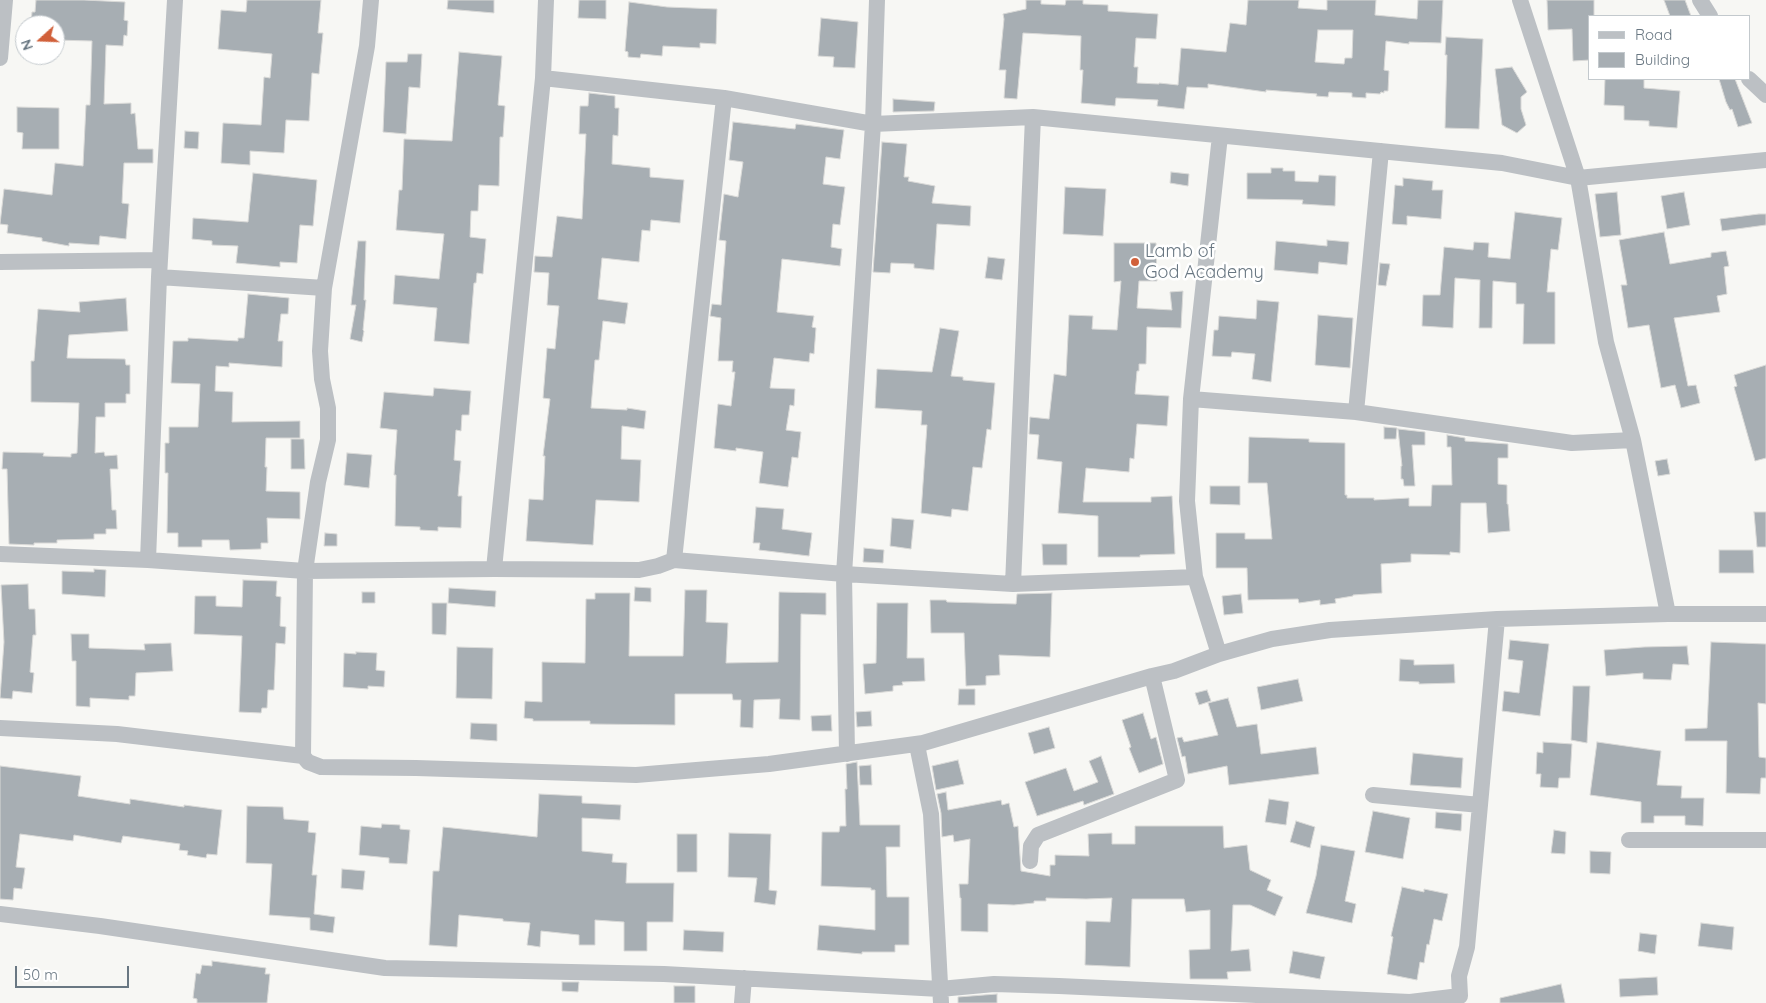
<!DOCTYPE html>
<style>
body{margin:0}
#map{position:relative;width:1766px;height:1003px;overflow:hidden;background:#f7f7f4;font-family:Quicksand,sans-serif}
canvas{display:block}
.legend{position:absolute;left:1588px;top:15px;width:162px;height:65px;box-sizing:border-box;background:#fff;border:1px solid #c3c9cd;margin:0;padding:6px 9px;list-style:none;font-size:15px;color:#697782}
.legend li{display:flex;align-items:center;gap:10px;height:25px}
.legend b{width:25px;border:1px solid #c3c9cd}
.north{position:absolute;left:15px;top:15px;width:50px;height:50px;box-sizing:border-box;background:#fff;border:1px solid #c3c9cd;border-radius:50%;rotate:250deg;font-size:14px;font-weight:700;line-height:20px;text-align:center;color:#697782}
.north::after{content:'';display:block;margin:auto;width:18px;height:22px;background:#d1603a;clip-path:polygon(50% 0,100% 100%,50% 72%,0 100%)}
.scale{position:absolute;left:15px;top:966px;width:114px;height:22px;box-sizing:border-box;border:2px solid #697782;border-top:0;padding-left:6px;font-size:15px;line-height:18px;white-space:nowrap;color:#697782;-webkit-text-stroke:4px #fff;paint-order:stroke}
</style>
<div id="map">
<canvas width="1766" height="1003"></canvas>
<ul class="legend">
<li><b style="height:6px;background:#bcc0c4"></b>Road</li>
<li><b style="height:14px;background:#a7aeb3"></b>Building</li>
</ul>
<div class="north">N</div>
<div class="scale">50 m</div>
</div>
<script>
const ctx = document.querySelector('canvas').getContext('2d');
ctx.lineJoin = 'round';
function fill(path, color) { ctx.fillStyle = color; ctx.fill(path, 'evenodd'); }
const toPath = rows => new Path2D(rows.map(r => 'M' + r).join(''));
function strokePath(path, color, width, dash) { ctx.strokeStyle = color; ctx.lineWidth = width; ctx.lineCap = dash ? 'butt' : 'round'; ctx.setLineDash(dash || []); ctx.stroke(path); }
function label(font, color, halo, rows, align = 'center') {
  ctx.font = font + ' Quicksand,sans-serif'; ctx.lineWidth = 5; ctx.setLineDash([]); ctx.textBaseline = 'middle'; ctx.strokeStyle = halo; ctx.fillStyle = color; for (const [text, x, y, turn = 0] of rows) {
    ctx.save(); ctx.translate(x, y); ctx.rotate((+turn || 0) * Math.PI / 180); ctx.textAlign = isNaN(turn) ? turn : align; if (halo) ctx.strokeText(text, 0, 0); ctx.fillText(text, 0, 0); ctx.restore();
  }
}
const building = toPath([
 [36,0,84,0,125,2,124,20,128,21,127,36,124,35,123,46,106,45,104,104,131,103,131,114,135,113,138,149,153,149,153,163,124,163,122,203,129,204,126,239,100,236,99,245,69,243,69,246,42,241,42,238,7,233,8,225,0,224,4,189,52,195,55,163,83,166,86,105,90,105,92,41,55,40,55,25,31,25,32,12,35,12,36,0],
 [247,0,321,0,318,33,323,33,319,74,312,73,309,121,286,120,284,153,250,151,250,165,221,163,223,123,261,125,264,77,270,78,272,54,218,49,221,10,246,12,247,0],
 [448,0,494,0,494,13,447,9,448,0],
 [579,0,606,0,606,19,578,18,579,0],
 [1026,0,1041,0,1041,4,1065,5,1066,0,1083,0,1083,4,1108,5,1108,11,1158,14,1156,39,1136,38,1134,67,1138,67,1137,83,1159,84,1159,83,1178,85,1181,48,1226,52,1230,23,1246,25,1248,0,1299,0,1298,8,1327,10,1327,0,1376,0,1375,15,1417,19,1418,0,1443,0,1441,43,1409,42,1409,44,1386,41,1384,70,1389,71,1388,91,1384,91,1384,93,1381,92,1380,94,1366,93,1366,98,1352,97,1352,93,1329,92,1328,97,1316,96,1317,94,1266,90,1266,92,1208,84,1208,88,1187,87,1184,109,1157,106,1158,100,1116,98,1115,106,1081,103,1083,70,1080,70,1081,36,1023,33,1017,99,1004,98,1006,70,999,70,1004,19,1003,14,1026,9,1026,0],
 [1318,30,1353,30,1352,58,1345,58,1344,64,1315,62,1318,30],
 [1547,0,1594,0,1594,16,1590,16,1590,60,1573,61,1572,29,1548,30,1547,0],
 [1664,0,1685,0,1691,16,1670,16,1664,0],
 [629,2,667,7,717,9,716,44,700,43,700,48,663,46,662,56,641,54,640,58,628,57,628,52,625,51,629,2],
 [821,18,858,22,855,68,833,67,834,57,818,56,821,18],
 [1446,37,1483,39,1479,129,1445,128,1447,55,1445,55,1446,37],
 [459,52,502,56,498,105,505,106,503,137,500,137,499,186,479,185,478,211,471,211,470,237,486,239,483,274,477,273,476,283,474,283,469,344,434,341,437,308,393,304,395,275,439,279,444,234,396,230,399,190,402,190,404,139,452,141,459,52],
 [408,54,422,54,420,88,409,87,406,134,383,132,386,62,407,62,408,54],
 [1512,67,1527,92,1521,97,1521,109,1526,125,1517,133,1502,125,1495,69,1512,67],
 [1605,79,1644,79,1644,88,1680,91,1677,128,1649,126,1649,121,1624,120,1624,106,1604,105,1605,79],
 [1719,79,1735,79,1752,123,1738,127,1732,109,1730,110,1726,102,1719,79],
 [589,93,615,96,615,108,619,108,618,136,613,135,612,164,650,168,650,177,684,180,680,223,651,220,650,231,642,230,639,262,602,258,598,299,628,303,625,324,603,321,599,360,595,360,591,408,627,410,627,408,646,411,644,429,622,426,621,459,641,460,639,502,596,500,593,545,526,541,529,499,543,500,545,456,543,456,550,399,543,398,547,348,555,349,559,306,547,305,549,273,534,272,535,256,552,257,557,216,582,219,586,134,579,134,580,106,588,106,589,93],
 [893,99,935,102,934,111,893,112,893,99],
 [17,107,59,108,59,149,22,149,23,133,17,132,17,107],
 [733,122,795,129,796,124,844,130,840,159,826,157,823,184,845,187,840,225,833,224,831,247,842,249,840,266,782,259,777,312,814,316,812,327,816,328,814,354,810,353,809,362,774,358,770,388,795,389,794,406,790,405,786,430,801,432,798,458,792,457,788,487,759,483,763,452,736,448,736,451,714,448,718,404,731,406,735,372,732,372,733,361,718,361,721,318,710,316,712,304,721,305,726,241,719,240,724,194,738,197,743,162,729,160,733,122],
 [185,131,199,132,198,149,184,148,185,131],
 [882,142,907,144,904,177,909,177,908,181,935,186,932,203,971,206,970,226,937,224,934,270,914,268,914,264,891,263,890,273,873,272,882,142],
 [1271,168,1283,168,1283,171,1295,171,1295,181,1318,182,1319,175,1336,176,1335,206,1302,204,1303,200,1247,199,1247,173,1271,173,1271,168],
 [1171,172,1189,174,1188,186,1170,183,1171,172],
 [253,173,317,180,313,226,300,225,297,263,280,262,280,267,236,263,238,246,212,245,212,241,192,239,193,218,248,222,253,173],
 [1403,178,1433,181,1432,190,1443,190,1441,219,1407,216,1407,225,1392,224,1395,185,1403,186,1403,178],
 [1065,187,1106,189,1103,236,1063,234,1065,187],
 [1617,192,1621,235,1600,237,1595,194,1617,192],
 [1684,192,1690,225,1667,229,1661,196,1684,192],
 [1515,212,1562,218,1558,250,1551,249,1547,292,1555,292,1555,344,1523,344,1524,304,1516,304,1516,283,1493,281,1492,328,1479,328,1480,280,1455,278,1453,328,1422,326,1423,295,1440,295,1444,247,1473,250,1474,242,1489,243,1488,257,1510,259,1515,212],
 [1759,214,1766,214,1766,225,1722,231,1720,219,1759,214],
 [1664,232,1670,264,1711,257,1711,253,1726,251,1729,266,1724,267,1727,294,1717,296,1720,312,1674,318,1688,386,1696,385,1700,403,1681,408,1675,385,1661,388,1649,325,1628,328,1621,285,1627,285,1619,240,1664,232],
 [1327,240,1349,242,1347,265,1319,262,1318,274,1274,270,1276,241,1327,246,1327,240],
 [358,241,366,241,364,300,366,300,363,330,364,331,362,342,350,339,356,305,351,305,358,241],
 [1114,243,1156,243,1157,281,1139,281,1137,308,1172,310,1170,292,1183,291,1181,328,1147,327,1146,364,1139,364,1139,371,1137,371,1135,394,1169,396,1167,426,1137,424,1134,459,1130,458,1129,472,1086,468,1083,502,1151,502,1151,497,1172,496,1175,554,1140,555,1140,557,1098,557,1098,516,1058,513,1062,462,1037,459,1039,435,1029,434,1030,417,1049,419,1054,374,1066,376,1069,315,1093,316,1092,329,1117,330,1121,281,1114,282,1114,243],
 [988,257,1005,259,1002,280,985,278,988,257],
 [1380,263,1390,264,1386,286,1378,285,1380,263],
 [248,294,289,298,288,314,281,314,278,341,283,341,282,367,229,363,229,367,216,366,215,391,233,392,232,422,300,421,300,438,266,438,265,467,267,467,266,491,300,492,300,519,267,518,268,543,261,543,261,549,230,550,229,540,202,540,202,547,178,547,178,533,167,533,168,473,165,473,165,443,169,443,169,427,198,427,200,384,171,383,173,341,188,341,188,338,238,341,238,338,244,338,248,294],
 [126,298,128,331,69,335,67,358,125,359,126,365,130,365,130,394,126,394,126,403,105,403,105,417,96,417,95,453,104,452,105,456,117,455,118,469,110,469,112,510,116,510,117,529,106,529,106,534,94,534,94,539,57,540,57,543,34,543,34,545,9,544,7,469,2,469,3,452,44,453,43,456,71,457,71,454,77,453,79,403,31,402,31,361,34,361,38,309,80,312,79,302,126,298],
 [1257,300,1279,302,1271,382,1252,379,1255,354,1232,352,1231,357,1212,356,1214,330,1218,330,1219,316,1256,319,1257,300],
 [1318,315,1353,318,1350,368,1315,365,1318,315],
 [940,328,959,331,951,376,963,377,963,380,995,383,991,430,987,429,982,468,973,467,968,511,952,509,951,517,921,513,927,425,921,425,922,411,875,408,877,369,932,372,940,328],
 [1766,365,1766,458,1755,461,1734,387,1737,386,1734,375,1766,365],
 [434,388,471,391,469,415,462,415,461,431,456,430,454,460,461,461,458,496,462,496,461,528,438,527,438,531,420,530,420,527,395,526,396,475,394,475,397,430,380,428,384,392,433,396,434,388],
 [1384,427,1397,428,1396,439,1384,439,1384,427],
 [1398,429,1425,432,1425,445,1412,445,1415,486,1404,486,1403,479,1401,479,1401,466,1402,466,1398,429],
 [1447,435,1465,438,1465,441,1508,444,1508,458,1498,458,1498,484,1507,485,1507,504,1508,504,1510,531,1488,533,1486,503,1461,503,1460,553,1450,552,1450,555,1411,554,1411,562,1381,564,1382,593,1353,595,1353,596,1335,599,1336,603,1320,605,1320,600,1299,603,1298,599,1248,600,1247,568,1216,568,1216,533,1245,533,1245,539,1272,539,1267,483,1248,483,1249,437,1309,439,1309,442,1345,443,1345,495,1347,495,1347,498,1374,498,1374,500,1409,498,1409,506,1431,506,1432,485,1452,485,1451,447,1447,447,1447,435],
 [291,439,304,439,305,469,291,469,291,439],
 [347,453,372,455,369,488,344,485,347,453],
 [1667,459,1670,474,1658,476,1655,461,1667,459],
 [1210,486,1240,486,1240,505,1210,504,1210,486],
 [756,507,784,509,782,529,812,533,809,556,759,550,760,543,753,543,756,507],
 [1754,512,1766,512,1766,547,1757,547,1754,512],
 [892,518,914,520,911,549,890,546,892,518],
 [325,533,337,534,337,546,324,546,325,533],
 [1042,544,1067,544,1067,565,1043,565,1042,544],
 [864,548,884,550,883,563,863,562,864,548],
 [1719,550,1753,550,1754,573,1719,573,1719,550],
 [94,569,106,570,105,597,62,594,62,571,94,572,94,569],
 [243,580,277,581,276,596,281,597,280,626,286,627,285,644,276,643,274,690,268,690,267,708,262,708,261,713,239,712,242,636,194,634,195,596,216,596,216,606,242,607,243,580],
 [28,584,29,609,35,609,36,635,33,635,30,672,34,673,32,693,13,691,12,699,0,698,4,642,1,585,28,584],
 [635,587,651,588,651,602,634,601,635,587],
 [449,588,496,591,495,607,448,603,449,588],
 [685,590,707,590,706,622,728,623,726,663,778,662,779,592,826,593,826,615,801,614,800,720,779,719,780,699,754,700,753,728,740,727,741,700,733,700,732,694,675,694,675,725,590,724,590,721,533,721,533,719,524,718,525,701,542,702,542,662,585,663,586,599,595,599,595,593,630,593,629,656,683,656,685,590],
 [362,592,375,592,375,603,362,603,362,592],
 [1052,593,1050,657,999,655,1000,675,986,676,986,685,966,686,964,633,931,633,930,600,946,600,947,602,1016,604,1017,594,1052,593],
 [1241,594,1243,613,1224,615,1222,596,1241,594],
 [432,603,447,603,446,635,432,634,432,603],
 [877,603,908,603,907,658,924,658,925,681,902,682,903,685,893,686,893,691,865,694,863,664,876,663,877,603],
 [71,634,89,634,89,648,145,650,144,644,171,643,173,671,136,673,135,696,129,696,129,700,90,698,90,707,76,706,76,661,72,661,71,634],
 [1510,640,1549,644,1540,716,1502,711,1504,691,1519,693,1523,661,1508,659,1510,640],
 [1711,642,1766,644,1766,704,1758,703,1759,757,1766,758,1766,778,1761,778,1760,794,1726,793,1727,741,1685,741,1685,729,1707,728,1711,642],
 [1687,646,1689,665,1673,664,1671,680,1643,679,1643,673,1606,676,1604,650,1644,647,1687,646],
 [457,647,493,648,492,699,456,698,457,647],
 [356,652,377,653,376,670,385,671,384,687,368,686,368,689,343,687,344,653,356,654,356,652],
 [1400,659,1414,660,1414,665,1454,664,1455,683,1419,684,1419,682,1399,681,1400,659],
 [1298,679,1303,701,1261,710,1257,687,1298,679],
 [1573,686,1590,686,1587,743,1571,740,1573,686],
 [959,689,975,689,975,705,958,705,959,689],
 [1207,690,1211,701,1199,705,1195,693,1207,690],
 [1228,698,1237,727,1257,724,1261,754,1316,747,1319,774,1229,785,1227,766,1188,774,1185,756,1182,757,1177,738,1182,737,1184,742,1218,735,1208,703,1228,698],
 [871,711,872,726,857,727,856,712,871,711],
 [1143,713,1151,739,1156,737,1163,764,1139,773,1129,748,1131,747,1122,720,1143,713],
 [831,715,832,731,812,731,811,716,831,715],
 [471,723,497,724,497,741,470,739,471,723],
 [1049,727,1055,748,1034,754,1028,733,1049,727],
 [1543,742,1572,744,1570,778,1559,778,1558,788,1540,787,1541,774,1536,774,1537,752,1543,753,1543,742],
 [1597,742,1661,751,1657,785,1682,786,1681,798,1704,798,1703,826,1685,825,1685,816,1654,816,1654,823,1641,823,1641,802,1590,795,1597,742],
 [1413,753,1463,758,1461,788,1410,785,1413,753],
 [1101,756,1114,794,1084,805,1083,801,1037,816,1025,782,1066,768,1074,791,1098,782,1089,761,1101,756],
 [958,760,964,784,936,790,932,766,958,760],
 [857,762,860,825,900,825,900,847,886,847,887,897,909,897,909,945,895,945,895,952,862,952,862,954,817,950,819,925,875,930,875,890,871,890,871,888,821,886,822,832,839,832,840,826,846,826,845,789,847,789,846,764,857,762],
 [871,765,872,785,860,785,859,766,871,765],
 [0,766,81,776,78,796,130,804,130,799,184,807,184,805,222,810,217,855,207,854,206,858,187,855,188,851,179,850,180,844,123,836,121,843,74,835,73,841,20,834,16,867,25,868,22,889,14,888,13,900,0,899,0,766],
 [946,792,948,810,1001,800,1002,805,1009,803,1014,827,1018,826,1021,871,1050,876,1050,865,1055,865,1055,855,1089,856,1088,834,1112,833,1112,844,1135,844,1135,826,1223,826,1224,848,1247,845,1250,870,1271,880,1267,890,1283,897,1275,916,1250,905,1233,905,1231,951,1249,949,1251,971,1227,972,1228,979,1190,979,1189,950,1210,949,1210,910,1186,912,1184,899,1132,899,1130,967,1085,965,1086,921,1110,922,1112,898,1086,899,1046,898,1046,901,1034,901,1034,903,1014,905,988,904,988,932,961,931,961,898,960,898,959,884,968,884,970,839,954,842,953,835,942,837,941,813,937,794,946,792],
 [539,794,582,796,582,803,621,805,620,820,582,818,582,851,613,854,612,862,627,863,626,883,674,883,673,922,647,922,647,951,624,951,624,922,595,920,595,945,579,945,579,935,541,931,540,947,527,945,530,923,503,921,503,919,459,915,457,947,429,945,433,871,439,871,443,827,537,837,539,794],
 [1269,799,1289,802,1286,825,1265,822,1269,799],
 [247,806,283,807,284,819,309,821,308,832,316,833,312,875,317,875,314,914,335,917,333,933,310,930,310,918,269,915,272,864,246,863,247,806],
 [1373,811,1410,818,1403,859,1365,852,1373,811],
 [1436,812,1462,814,1461,831,1435,828,1436,812],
 [1296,821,1315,827,1310,848,1290,842,1296,821],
 [382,824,400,825,400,829,410,830,407,864,389,863,389,858,359,855,361,826,381,828,382,824],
 [1554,830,1566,832,1565,854,1551,853,1554,830],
 [729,833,771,834,769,890,777,891,775,905,754,902,757,878,728,877,729,833],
 [677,834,697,834,697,872,677,872,677,834],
 [1321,845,1355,851,1345,901,1356,904,1352,923,1306,913,1316,876,1321,845],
 [1590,851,1611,852,1610,874,1590,873,1590,851],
 [342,869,365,871,363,890,341,888,342,869],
 [1402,887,1424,892,1424,889,1448,894,1442,921,1434,919,1429,945,1427,944,1424,963,1420,962,1417,980,1387,974,1393,937,1391,936,1402,887],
 [1701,923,1734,927,1732,950,1698,946,1701,923],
 [684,930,724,932,723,952,683,950,684,930],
 [1640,933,1657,935,1655,954,1638,951,1640,933],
 [1293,951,1325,957,1320,979,1289,973,1293,951],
 [212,961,266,968,265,974,270,974,267,1003,197,1003,197,999,193,998,196,973,200,974,202,965,212,966,212,961],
 [1657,977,1658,995,1620,997,1619,979,1657,977],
 [562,982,579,982,578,992,562,991,562,982],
 [1561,984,1565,1003,1500,1003,1500,998,1561,984],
 [674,986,695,986,695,1003,674,1003,674,986],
 [997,994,997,1003,958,1003,958,997,997,994]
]);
fill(building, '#a7aeb3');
strokePath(building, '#d9d9d7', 1);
strokePath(toPath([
 [371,0,367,46,324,288,320,351,322,379,328,408,328,440,318,482,305,571,303,756,308,762,321,767,416,768,636,775,769,764,923,743,1152,676,1174,671,1219,654,1272,639,1330,630,1497,619,1668,614,1766,614],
 [1520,0,1578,178,1606,342,1633,440,1668,614],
 [1700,0,1710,16],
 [0,58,5,0],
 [543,78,724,98,873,124,1033,117,1502,163,1578,178,1766,160],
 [1749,79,1766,95],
 [0,262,160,260],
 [159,277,324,288],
 [1191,399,1356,412,1572,443,1633,440],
 [1356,412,1381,151],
 [0,554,148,560,305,571,494,569,639,570,658,566,674,560,844,574,1013,584,1195,577],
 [148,560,159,277,175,0],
 [674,560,724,98],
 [494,569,543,78,546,0],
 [1013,584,1033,117],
 [1219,654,1195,577,1187,501,1191,399,1220,136],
 [0,728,117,734,303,756],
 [917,745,931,814,941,1003],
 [847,754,844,574,873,124,877,0],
 [1373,795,1480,805],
 [1629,840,1766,840],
 [1030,861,1031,846,1038,835,1177,780,1152,676],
 [0,914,100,926,385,968,664,974,940,989,994,984,1059,986,1410,1002,1460,996,1459,976,1467,947,1497,619],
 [742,1003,744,978]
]), '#bcc0c4', 16);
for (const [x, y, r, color] of [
 [1135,262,5,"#d1603a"]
]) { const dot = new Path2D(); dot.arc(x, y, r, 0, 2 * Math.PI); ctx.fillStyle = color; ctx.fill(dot); strokePath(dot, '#fff', 2); }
label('18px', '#697782', '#fff', [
 ["Lamb of",1145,252],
 ["God Academy",1145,273]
], 'left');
</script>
